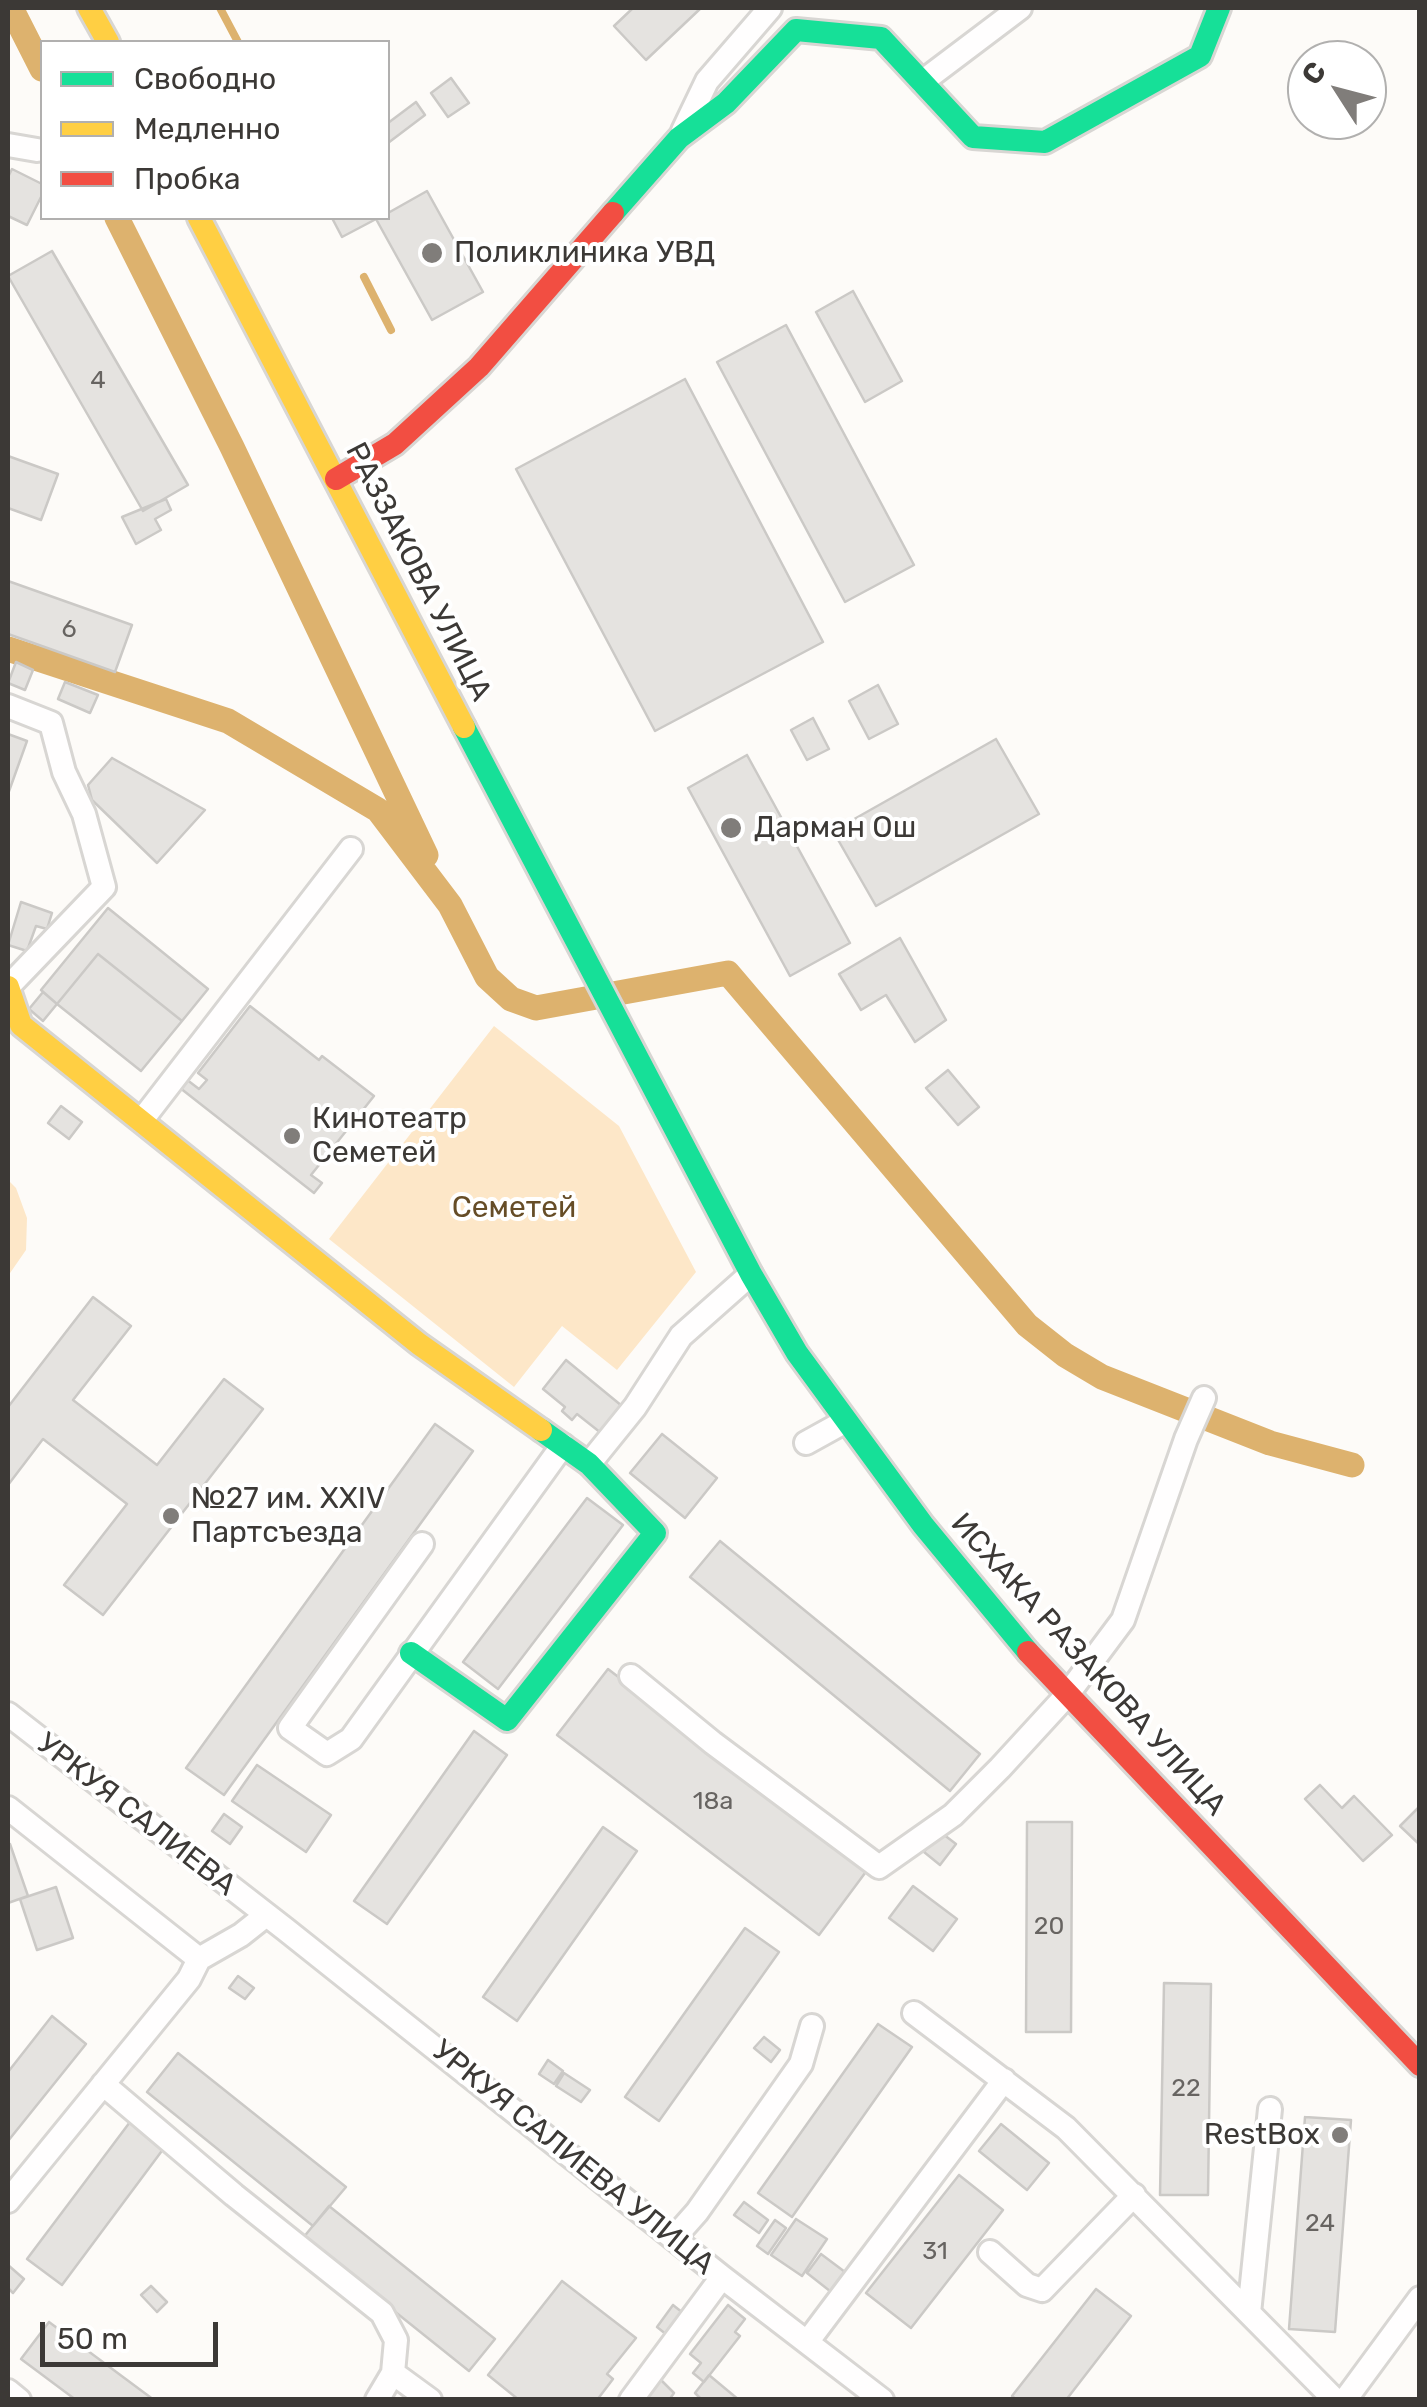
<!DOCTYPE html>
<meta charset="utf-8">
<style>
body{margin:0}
#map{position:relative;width:1427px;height:2407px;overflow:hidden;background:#fdfbf8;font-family:Rubik,sans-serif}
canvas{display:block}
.frame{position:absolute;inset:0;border:10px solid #3c3936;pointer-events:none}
.legend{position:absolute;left:40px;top:40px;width:350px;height:180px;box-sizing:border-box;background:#fff;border:2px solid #b1b0af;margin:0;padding:12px 18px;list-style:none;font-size:30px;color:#3c3936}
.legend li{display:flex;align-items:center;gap:20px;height:50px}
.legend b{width:50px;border:2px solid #b1b0af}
.north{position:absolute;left:1287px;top:40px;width:100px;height:100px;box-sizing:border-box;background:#fff;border:2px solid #b1b0af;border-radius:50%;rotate:306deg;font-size:28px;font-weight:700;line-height:40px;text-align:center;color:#3c3936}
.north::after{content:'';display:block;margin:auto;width:35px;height:45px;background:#807d7a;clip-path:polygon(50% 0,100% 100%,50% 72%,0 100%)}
.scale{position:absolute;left:40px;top:2322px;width:178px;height:45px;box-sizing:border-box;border:5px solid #3c3936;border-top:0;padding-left:12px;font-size:30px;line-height:35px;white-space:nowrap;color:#3c3936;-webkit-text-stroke:8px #fff;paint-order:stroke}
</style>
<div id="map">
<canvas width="1427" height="2407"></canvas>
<div class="frame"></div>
<ul class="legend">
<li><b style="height:12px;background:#16e098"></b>Свободно</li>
<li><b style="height:12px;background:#ffcf43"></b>Медленно</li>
<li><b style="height:12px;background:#f24e42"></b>Пробка</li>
</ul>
<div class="north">С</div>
<div class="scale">50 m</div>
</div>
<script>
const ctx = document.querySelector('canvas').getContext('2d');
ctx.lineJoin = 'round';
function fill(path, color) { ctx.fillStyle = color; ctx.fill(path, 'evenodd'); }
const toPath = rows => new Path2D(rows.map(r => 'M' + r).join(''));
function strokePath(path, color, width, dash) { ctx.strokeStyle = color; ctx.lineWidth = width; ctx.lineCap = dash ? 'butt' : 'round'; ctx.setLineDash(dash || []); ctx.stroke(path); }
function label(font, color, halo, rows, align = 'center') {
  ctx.font = font + ' Rubik,sans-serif'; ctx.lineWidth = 8; ctx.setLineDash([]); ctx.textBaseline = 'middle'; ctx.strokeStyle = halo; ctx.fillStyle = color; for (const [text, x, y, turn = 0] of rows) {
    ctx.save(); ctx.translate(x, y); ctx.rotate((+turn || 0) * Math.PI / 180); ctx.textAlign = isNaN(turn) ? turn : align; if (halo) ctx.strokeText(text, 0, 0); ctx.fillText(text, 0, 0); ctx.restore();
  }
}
fill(toPath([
 [494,1026,619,1126,696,1272,617,1370,562,1326,514,1387,329,1239],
 [8,1180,16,1188,27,1218,26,1250,8,1276]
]), '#fde7c8');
strokePath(toPath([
 [220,8,238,42],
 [364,277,391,330]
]), '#ddb26e', 8);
strokePath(toPath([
 [11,8,42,69],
 [117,218,232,447,426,855],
 [8,649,228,721,378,810,450,905,487,977,511,999,536,1008,728,973,1027,1325,1065,1355,1102,1377,1270,1443,1352,1465]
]), '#ddb26e', 25);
const building = toPath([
 [633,8,701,8,646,60,614,26,633,8],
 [451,78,469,103,448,117,431,93,451,78],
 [416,102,425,115,388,143,388,123,416,102],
 [12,169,42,184,42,195,27,225,8,216,8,177,12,169],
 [427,191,483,292,432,320,376,219,388,218,388,213,427,191],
 [332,218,378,218,342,237,332,218],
 [52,251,188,485,143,511,8,276,52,251],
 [853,291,902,381,865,402,816,312,853,291],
 [786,325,914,565,845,602,717,362,786,325],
 [685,379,823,642,655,731,516,469,685,379],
 [8,456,58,474,41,520,8,508,8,456],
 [166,499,171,510,155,519,161,530,136,544,122,517,166,499],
 [8,581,132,625,115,672,8,634,8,581],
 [16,662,33,670,25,690,8,683,16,662],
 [65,682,98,695,90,713,58,699,65,682],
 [878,685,898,724,869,739,849,701,878,685],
 [813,718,829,749,807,760,791,730,813,718],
 [8,734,27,741,8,794,8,734],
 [996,739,1039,814,876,906,833,831,996,739],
 [747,755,850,943,790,976,688,788,747,755],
 [112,758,205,810,157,863,92,800,88,785,112,758],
 [21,902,52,913,47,929,36,926,27,951,8,945,21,902],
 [108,908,208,989,182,1021,98,954,57,1004,41,990,108,908],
 [900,938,946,1020,915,1042,886,995,861,1010,839,974,900,938],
 [98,954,182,1021,141,1071,57,1004,98,954],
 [43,992,57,1004,43,1021,29,1009,43,992],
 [250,1006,319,1060,322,1056,374,1096,311,1175,322,1183,314,1193,175,1084,182,1076,199,1089,207,1080,198,1073,250,1006],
 [948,1070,979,1107,958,1125,926,1088,948,1070],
 [61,1106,82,1122,69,1139,48,1123,61,1106],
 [93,1297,131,1326,73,1400,157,1465,224,1379,263,1409,103,1615,64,1585,127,1504,43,1439,8,1485,8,1407,93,1297],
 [566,1360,622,1406,601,1433,577,1414,572,1420,562,1411,565,1407,543,1389,566,1360],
 [435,1424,473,1451,224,1795,186,1768,435,1424],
 [662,1434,717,1478,685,1518,630,1473,662,1434],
 [587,1498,623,1525,498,1689,463,1662,587,1498],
 [720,1541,980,1754,950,1791,690,1577,720,1541],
 [608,1669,868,1869,819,1935,557,1735,608,1669],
 [474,1731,507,1755,387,1924,354,1901,474,1731],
 [257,1765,331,1815,306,1852,232,1801,257,1765],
 [1320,1785,1342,1808,1354,1796,1392,1835,1363,1861,1305,1799,1320,1785],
 [1420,1806,1420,1845,1400,1826,1420,1806],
 [224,1814,242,1827,230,1844,212,1831,224,1814],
 [1027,1822,1072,1822,1071,2032,1026,2032,1027,1822],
 [603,1827,637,1851,517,2021,483,1997,603,1827],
 [939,1831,956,1844,940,1865,924,1852,939,1831],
 [10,1844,28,1896,8,1903,8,1845,10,1844],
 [913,1886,957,1919,933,1951,889,1918,913,1886],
 [56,1887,73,1938,37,1950,20,1899,56,1887],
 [745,1928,779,1952,659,2121,625,2097,745,1928],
 [238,1976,254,1988,245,1999,229,1988,238,1976],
 [1164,1983,1211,1984,1208,2195,1160,2195,1164,1983],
 [52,2016,86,2044,8,2141,8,2072,52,2016],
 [878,2024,912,2047,792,2217,758,2193,878,2024],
 [764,2037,780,2050,771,2062,754,2048,764,2037],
 [178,2053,346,2187,313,2226,147,2092,178,2053],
 [548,2060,563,2071,554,2084,539,2074,548,2060],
 [564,2073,590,2090,581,2102,556,2086,564,2073],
 [1305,2117,1351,2120,1335,2332,1289,2329,1305,2117],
 [133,2118,167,2144,62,2285,27,2259,133,2118],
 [1001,2124,1049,2163,1027,2190,979,2151,1001,2124],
 [959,2175,1003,2210,911,2328,866,2293,959,2175],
 [744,2202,768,2220,759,2233,734,2215,744,2202],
 [329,2206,495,2339,469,2371,303,2238,329,2206],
 [796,2219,827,2239,802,2276,771,2255,796,2219],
 [775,2220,786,2228,768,2254,757,2246,775,2220],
 [821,2254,849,2275,835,2295,807,2273,821,2254],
 [8,2265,24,2279,13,2293,8,2288,8,2265],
 [562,2281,636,2338,607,2374,613,2379,597,2400,519,2400,488,2375,562,2281],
 [151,2286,167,2302,157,2312,141,2295,151,2286],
 [1096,2289,1131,2316,1066,2400,1017,2400,1012,2396,1096,2289],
 [673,2305,683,2313,667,2335,657,2327,673,2305],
 [728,2305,745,2319,735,2332,740,2336,704,2382,693,2373,701,2363,690,2354,728,2305],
 [49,2322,154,2400,76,2400,21,2359,49,2322],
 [709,2375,739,2400,702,2400,695,2393,709,2375],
 [660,2379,674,2393,669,2400,644,2400,660,2379]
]);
fill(building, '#e5e3e0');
strokePath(building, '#cbc9c6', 2.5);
const street = toPath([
 [922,82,1020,8],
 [683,131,707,81,770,8],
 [8,145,37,150],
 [8,706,51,723,64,772,84,814,104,887,8,987],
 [142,1120,351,849],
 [806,1443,844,1422],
 [589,1464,635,1407,681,1336,751,1274],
 [422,1544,290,1728,327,1754,351,1739,563,1445],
 [631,1676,713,1743,879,1867,953,1815,1000,1768,1067,1695,1123,1620,1186,1439,1204,1398],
 [8,1714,285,1929,722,2277,882,2400],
 [8,1808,199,1959],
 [199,1959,241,1935,265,1916],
 [914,2013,1066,2128,1335,2400],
 [103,2084,234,2195,382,2313,396,2340,393,2373,377,2400],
 [8,2201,189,1979,199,1959],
 [674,2238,697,2212,801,2064,812,2026],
 [990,2252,1027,2285,1042,2290,1134,2195],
 [1249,2313,1270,2109],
 [808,2341,1004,2080],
 [393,2373,430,2400],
 [8,2391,19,2400],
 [631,2400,722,2277],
 [1345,2400,1420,2298]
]);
const fast = toPath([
 [613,213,679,138,726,103,796,30,881,38,973,137,1045,142,1200,56,1219,8],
 [464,727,751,1274,797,1353,923,1525,1028,1652],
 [411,1653,507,1720,655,1533,589,1464,541,1430]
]);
const slow = toPath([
 [89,8,108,42],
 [199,218,464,727],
 [8,987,21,1025,419,1344,541,1430]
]);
const jam = toPath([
 [336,479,395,444,479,367,613,213],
 [1028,1652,1420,2065]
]);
strokePath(street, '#d8d6d3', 28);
strokePath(fast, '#d8d6d3', 28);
strokePath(slow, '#d8d6d3', 28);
strokePath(jam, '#d8d6d3', 28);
strokePath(street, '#fffefe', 22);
strokePath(fast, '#16e098', 22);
strokePath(slow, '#ffcf43', 22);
strokePath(jam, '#f24e42', 22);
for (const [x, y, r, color] of [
 [432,253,12,"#807d7a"],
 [731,828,12,"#807d7a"],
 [292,1136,10,"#807d7a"],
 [171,1516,10,"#807d7a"],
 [1340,2135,10,"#807d7a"]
]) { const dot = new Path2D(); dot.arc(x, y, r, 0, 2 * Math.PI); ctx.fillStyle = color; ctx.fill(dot); strokePath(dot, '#fff', 4); }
label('25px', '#676461', null, [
 ["4",98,381],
 ["6",69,630],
 ["18а",713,1802],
 ["20",1049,1927],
 ["22",1186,2089],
 ["24",1320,2224],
 ["31",935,2252]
]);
label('30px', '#3c3936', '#fff', [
 ["Поликлиника УВД",454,253],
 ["Дарман Ош",754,828],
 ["Кинотеатр",312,1119],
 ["Семетей",312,1153],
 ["№27 им. XXIV",191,1499],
 ["Партсъезда",191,1533],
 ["RestBox",1320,2135,"right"]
], 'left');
label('30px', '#3c3936', '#fff', [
 ["РАЗЗАКОВА УЛИЦА",418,572,63],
 ["ИСХАКА РАЗАКОВА УЛИЦА",1088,1665,48],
 ["УРКУЯ САЛИЕВА",136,1815,38],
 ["УРКУЯ САЛИЕВА УЛИЦА",573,2158,39]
]);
label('30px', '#664d27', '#fff', [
 ["Семетей",514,1208]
]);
</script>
